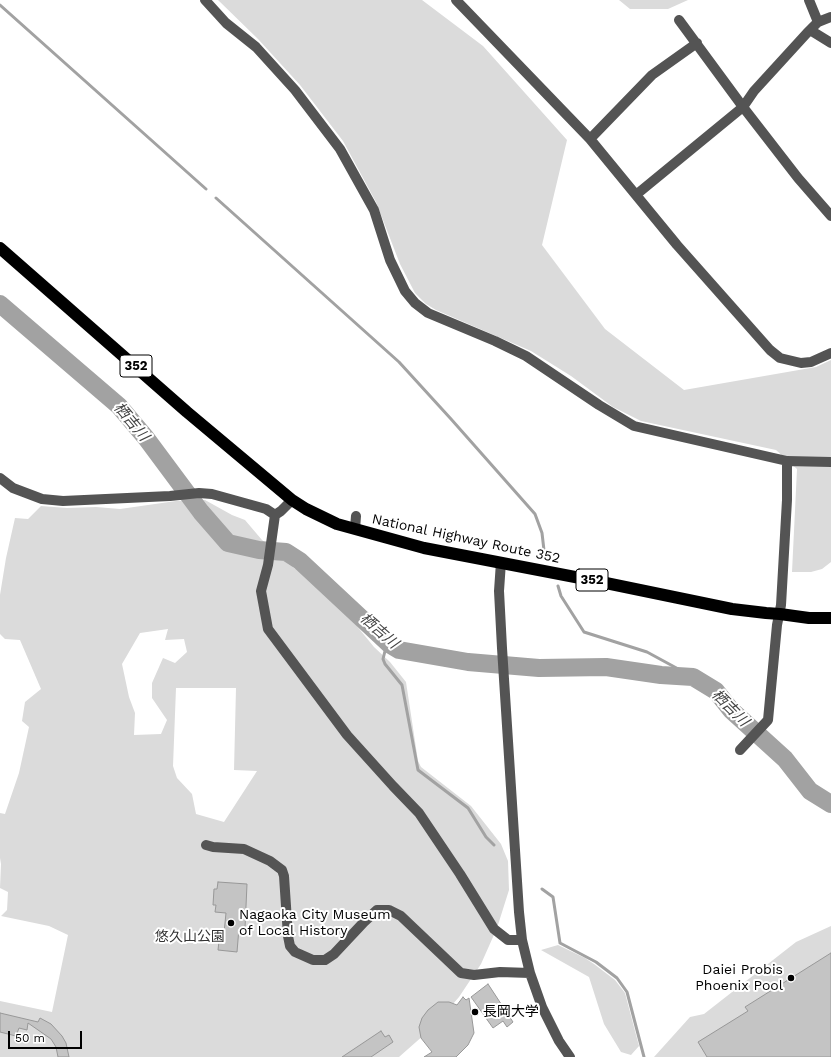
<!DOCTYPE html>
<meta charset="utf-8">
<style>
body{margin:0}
#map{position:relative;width:831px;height:1057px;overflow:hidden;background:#fff;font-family:"Work Sans",sans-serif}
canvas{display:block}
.scale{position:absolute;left:8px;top:1031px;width:74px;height:18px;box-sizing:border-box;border:2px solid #000;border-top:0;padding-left:5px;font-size:12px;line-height:14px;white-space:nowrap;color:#000;-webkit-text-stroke:3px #fff;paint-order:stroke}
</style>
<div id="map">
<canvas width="831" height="1057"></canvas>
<div class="scale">50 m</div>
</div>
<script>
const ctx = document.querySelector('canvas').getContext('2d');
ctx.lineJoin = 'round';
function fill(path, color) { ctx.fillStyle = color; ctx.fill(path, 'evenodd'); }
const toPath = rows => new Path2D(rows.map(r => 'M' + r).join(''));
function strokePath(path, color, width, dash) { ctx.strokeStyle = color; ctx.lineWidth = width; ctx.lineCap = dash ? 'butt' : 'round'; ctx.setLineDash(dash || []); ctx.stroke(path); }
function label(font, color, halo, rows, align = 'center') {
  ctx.font = font + ' "Work Sans","Noto Sans JP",sans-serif'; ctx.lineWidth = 4; ctx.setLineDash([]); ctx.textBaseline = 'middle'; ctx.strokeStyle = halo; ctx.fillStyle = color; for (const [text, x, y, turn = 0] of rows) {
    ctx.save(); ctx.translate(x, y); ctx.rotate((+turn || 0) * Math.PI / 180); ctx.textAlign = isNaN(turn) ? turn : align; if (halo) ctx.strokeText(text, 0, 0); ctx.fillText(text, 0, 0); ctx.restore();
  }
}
fill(toPath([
 [218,0,422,0,483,46,567,140,542,245,605,329,684,390,816,367,831,360,831,562,822,569,811,572,792,572,797,469,776,450,641,421,613,407,571,376,531,351,436,310,426,304,415,293,400,264,376,202,343,141,300,85,258,39],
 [619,0,688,0,668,9,630,9],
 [205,500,232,515,245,520,262,540,289,562,294,568,302,571,323,592,338,602,345,613,356,625,374,647,390,662,406,682,418,761,421,767,471,806,501,844,508,861,509,890,497,928,481,964,459,997,433,1027,399,1057,0,1057,0,1001,52,1012,68,935,49,926,1,916,7,910,8,892,0,888,1,864,0,858,0,813,5,814,19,773,29,727,22,721,25,702,41,689,20,640,5,639,0,634,0,595,6,558,15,518,28,519,41,506,67,508,96,507,120,509,176,501],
 [168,629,165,640,184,639,187,652,175,663,163,658,152,683,152,698,167,720,161,734,134,735,135,713,129,697,122,664,140,633],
 [176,688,236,688,234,770,257,771,224,822,196,814,192,794,177,778,173,766],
 [831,926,831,1057,654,1057,690,1017,704,1014,796,942],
 [558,945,585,958,594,964,615,980,625,993,639,1046,631,1055,621,1052,604,1024,589,977,541,950]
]), '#dbdbdb');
strokePath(toPath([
 [0,5,206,189],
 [216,198,399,362,451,419,535,514,542,533,545,559],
 [558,586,561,596,584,632,647,652,693,677],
 [389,644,385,651,383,659,385,664,402,685,418,770,468,808,486,837,494,845],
 [542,889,553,897,560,943,596,962,617,978,627,992,644,1057]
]), '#a2a2a2', 3);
strokePath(toPath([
 [0,304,119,406,146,438,201,512,228,543,259,550,286,552,300,561,389,644,399,650,468,662,539,668,606,667,661,675,693,677,716,691,731,710,785,759,810,791,831,804]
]), '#a2a2a2', 18);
const building = toPath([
 [218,882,247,884,245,928,239,928,237,952,218,950,220,932,224,933,226,913,215,912,216,905,213,905,214,889,217,889,218,882],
 [831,953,831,1057,707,1057,698,1042,748,1011,745,1007,831,953],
 [488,984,513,1022,507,1027,503,1021,493,1028,471,997,488,984],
 [463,997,466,1000,469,998,474,1033,468,1045,456,1057,424,1057,432,1052,421,1038,419,1027,422,1018,428,1010,438,1002,449,1002,457,1005,463,997],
 [0,1013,38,1022,40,1018,51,1024,62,1036,66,1043,69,1057,58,1057,56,1047,51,1039,28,1023,27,1030,19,1028,16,1036,0,1032,0,1013],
 [381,1031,385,1037,389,1035,393,1042,371,1057,342,1057,381,1031]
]);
fill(building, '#c4c4c4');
strokePath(building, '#989898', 1);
strokePath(toPath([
 [205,0,226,23,256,47,295,90,340,149,374,210,390,260,405,291,415,303,428,313,495,341,526,356,599,405,634,426,787,461,831,462],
 [456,0,590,139,677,245,770,350,780,358,801,363,811,362,831,353],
 [809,0,818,22],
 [679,20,743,107,798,178,831,216],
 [810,30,831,43],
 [590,139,652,75,697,43],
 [637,194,743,107,754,91,807,33,818,22,831,17],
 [0,478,13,488,42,499,63,501,170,496,199,493,212,494,266,509,275,515],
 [275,515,268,565,261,591,268,629,347,735,393,786,419,813,460,874,494,929,508,940,522,940],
 [275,515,281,511,292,500],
 [355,529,356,516],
 [501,562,499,591,502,648,519,912,522,940,530,973,542,1007,559,1041,570,1057],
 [740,750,768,720,777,625,781,605,787,500,787,461],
 [206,845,213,847,244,849,270,861,282,870,284,876,288,936,290,946,295,952,313,960,325,960,334,954,364,922,377,910,389,910,401,916,461,973,474,975,500,972,530,973]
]), '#545454', 10);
strokePath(toPath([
 [0,248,187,412,292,500,306,509,337,524,424,548,601,582,732,609,766,613,780,614,809,618,831,618]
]), '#000', 12);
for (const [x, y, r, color] of [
 [231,923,4,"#000"],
 [791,978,4,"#000"],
 [475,1012,4,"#000"]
]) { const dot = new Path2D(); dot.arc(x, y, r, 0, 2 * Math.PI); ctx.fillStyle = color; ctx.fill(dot); strokePath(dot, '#fff', 1.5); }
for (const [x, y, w] of [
 [136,366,32],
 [592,580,32]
]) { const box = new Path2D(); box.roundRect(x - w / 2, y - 11, w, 22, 3); ctx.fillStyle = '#fff'; ctx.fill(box); strokePath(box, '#000', 1); }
label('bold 13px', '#000', null, [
 ["352",136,366],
 ["352",592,580]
]);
label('14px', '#000', '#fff', [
 ["National Highway Route 352",466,539,12]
]);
label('14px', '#000', '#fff', [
 ["Nagaoka City Museum",239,915],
 ["of Local History",239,931],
 ["Daiei Probis",783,970,"right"],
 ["Phoenix Pool",783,986,"right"],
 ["長岡大学",483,1012]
], 'left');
label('14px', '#323232', '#fff', [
 ["悠久山公園",190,937]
]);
label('italic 15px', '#434343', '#fff', [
 ["栖吉川",131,422,50],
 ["栖吉川",379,631,41],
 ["栖吉川",730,708,45]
]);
</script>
